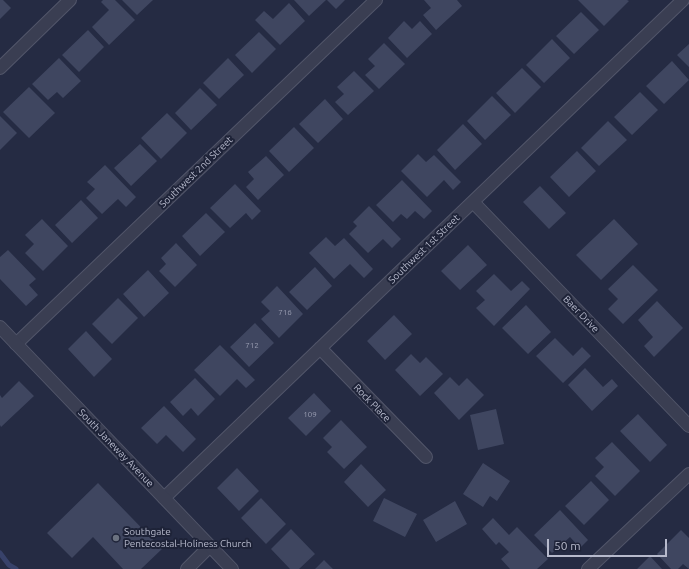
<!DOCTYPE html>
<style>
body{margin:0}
#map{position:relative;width:689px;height:569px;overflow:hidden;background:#252b43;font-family:Ubuntu,sans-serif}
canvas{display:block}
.scale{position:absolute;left:547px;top:539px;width:120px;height:18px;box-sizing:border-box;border:2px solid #b7bacc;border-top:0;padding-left:5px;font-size:12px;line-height:14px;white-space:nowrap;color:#b7bacc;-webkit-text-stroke:3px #1e2338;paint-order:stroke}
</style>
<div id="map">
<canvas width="689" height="569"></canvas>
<div class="scale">50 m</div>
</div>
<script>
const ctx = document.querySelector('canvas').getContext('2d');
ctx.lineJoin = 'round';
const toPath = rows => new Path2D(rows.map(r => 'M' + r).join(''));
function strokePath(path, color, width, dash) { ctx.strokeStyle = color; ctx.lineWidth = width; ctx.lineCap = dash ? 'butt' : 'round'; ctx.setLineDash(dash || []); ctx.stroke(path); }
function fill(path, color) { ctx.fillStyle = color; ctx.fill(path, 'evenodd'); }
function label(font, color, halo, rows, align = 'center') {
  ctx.font = font + ' Ubuntu,sans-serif'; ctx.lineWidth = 4; ctx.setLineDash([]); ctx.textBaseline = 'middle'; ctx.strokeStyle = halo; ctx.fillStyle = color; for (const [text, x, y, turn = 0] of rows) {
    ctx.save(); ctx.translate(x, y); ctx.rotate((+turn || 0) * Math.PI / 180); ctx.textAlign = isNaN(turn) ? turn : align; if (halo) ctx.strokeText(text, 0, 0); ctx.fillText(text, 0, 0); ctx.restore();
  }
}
strokePath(toPath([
 [0,553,9,565,16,569]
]), '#38426a', 5);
fill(toPath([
 [0,0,3,0,11,8,0,19],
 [103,0,115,0,135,20,109,45,92,27,109,10,101,2],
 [122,0,153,0,137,15],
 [294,0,326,0,309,16],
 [327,0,345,0,336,9],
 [424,0,457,0,462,6,436,30,423,15,431,8],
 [578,0,627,0,629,1,604,26],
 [289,3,305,21,280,45,255,20,264,11,273,19],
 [581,12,599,30,574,54,556,36],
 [404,21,412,29,420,21,432,34,407,58,388,38],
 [88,30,104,47,79,72,62,55],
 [259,32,276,49,252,73,235,55],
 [552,39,570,58,544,83,526,65],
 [384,43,405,64,379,89,365,75,375,66,368,59],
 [689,44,689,67,677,55],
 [59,58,81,81,63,98,57,92,48,100,32,84],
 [228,58,244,75,219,99,203,83],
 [672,61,689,80,664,104,646,86],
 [522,68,541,87,515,113,496,93],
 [354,71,374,91,348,115,335,102,344,94,337,87],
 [29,87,55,113,29,138,3,112],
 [200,88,217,105,191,130,175,113],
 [640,92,658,110,632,135,614,117],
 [492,96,511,115,485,140,467,121],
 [325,99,343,119,318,143,299,124],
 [167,113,187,133,161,159,141,138],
 [0,116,17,133,0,150],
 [608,121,627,140,599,166,581,148],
 [463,124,482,144,455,170,437,150],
 [294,127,314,148,289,172,269,151],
 [140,144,157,161,131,186,114,168],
 [577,151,596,171,569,197,550,177],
 [418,154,426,162,434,155,461,182,453,190,444,180,427,197,401,171],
 [266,156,284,175,258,200,246,187,254,179,248,172],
 [105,165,136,197,126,207,118,199,102,214,86,198,95,189,87,182],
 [402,180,432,211,424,219,415,211,407,219,401,214,393,222,376,205],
 [235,184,261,211,252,220,246,213,230,228,210,208],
 [540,186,566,213,549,229,523,202],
 [81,200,98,218,72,243,55,225],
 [369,206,401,239,392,248,383,239,368,253,349,234,357,226,353,222],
 [206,213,225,232,200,256,182,236],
 [42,219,68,246,43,271,25,253,34,244,25,235],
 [614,219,638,244,601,280,576,255],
 [326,237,335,246,344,238,373,269,364,278,350,264,334,279,309,253],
 [176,243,197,265,175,287,159,271,166,264,161,258],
 [468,245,487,265,460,290,441,271],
 [8,250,36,279,29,285,38,295,26,306,0,279,0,257],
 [633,265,658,290,623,324,608,309,618,299,608,289],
 [315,267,332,286,307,310,289,292],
 [148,270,169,293,144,317,123,294],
 [494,274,511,291,522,281,530,289,494,326,476,308,485,300,476,291],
 [277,286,303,314,279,338,261,319,270,311,261,302],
 [118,298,138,318,112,344,92,324],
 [657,301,683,328,654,357,644,346,653,337,638,320],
 [526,305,551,332,528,354,502,328],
 [394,315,412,334,385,360,367,341],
 [255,323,274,343,249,367,230,347],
 [86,331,112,359,94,377,68,349],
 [555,338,573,356,582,347,591,356,563,383,536,356],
 [220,345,255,380,246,388,237,379,220,396,194,370],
 [411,354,420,363,426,357,443,374,420,396,395,370],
 [585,368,603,387,612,379,618,386,592,411,568,385],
 [450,377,459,386,467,378,484,395,459,420,434,393],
 [195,378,215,399,198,416,191,408,183,416,170,402],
 [19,381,34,396,1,427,0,425,0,395,2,398],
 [314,393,331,411,306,436,288,418],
 [164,406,196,439,183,452,166,435,157,444,141,428],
 [496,409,504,444,478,450,470,415],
 [638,414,667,445,650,462,620,431],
 [341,420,367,447,344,469,327,452,332,447,323,438],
 [612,442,640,471,615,496,595,476,604,467,595,458],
 [483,463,510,481,497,501,490,496,483,507,463,494],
 [361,464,386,490,368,507,344,482],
 [237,468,259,491,239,511,217,488],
 [591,481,609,500,584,525,565,506],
 [98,483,162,549,141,569,123,569,93,537,72,558,47,533],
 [261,498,286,524,266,544,241,518],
 [384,498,417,514,405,537,373,521],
 [455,501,467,524,436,542,423,520],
 [560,510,588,540,580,548,570,537,552,553,534,535],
 [493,518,509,535,517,527,548,559,537,569,510,569,501,559,509,552,499,542,496,545,482,529],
 [291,529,315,554,299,569,290,569,271,549],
 [681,530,689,538,689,569,683,564,678,569,671,569,657,554],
 [650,556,662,569,637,569],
 [324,560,333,569,315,569]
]), '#3f4660');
const minor = toPath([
 [0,68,70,0],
 [473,202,689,426],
 [16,344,376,0],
 [320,348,426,457],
 [164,498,683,0],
 [187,569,210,546],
 [588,569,689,474]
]);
const tertiary = toPath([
 [0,327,232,569]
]);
strokePath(minor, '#52566a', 14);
strokePath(tertiary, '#52566a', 14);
strokePath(minor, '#3a3e52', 12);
strokePath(tertiary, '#3a3e52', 12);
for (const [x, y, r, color] of [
 [116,538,4,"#6b7280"]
]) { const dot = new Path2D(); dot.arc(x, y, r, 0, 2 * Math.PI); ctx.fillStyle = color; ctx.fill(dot); strokePath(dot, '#1e2338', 1.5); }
label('8px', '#999db1', null, [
 ["716",285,312],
 ["712",252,345],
 ["109",310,414]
]);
label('10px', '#b7bacc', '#1e2338', [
 ["Southwest 2nd Street",196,172,-44],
 ["Southwest 1st Street",424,249,-44],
 ["Baer Drive",581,314,46],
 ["Rock Place",372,403,46],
 ["South Janeway Avenue",116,448,46]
]);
label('10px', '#b7bacc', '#1e2338', [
 ["Southgate",124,532],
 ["Pentecostal-Holiness Church",124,544]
], 'left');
</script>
